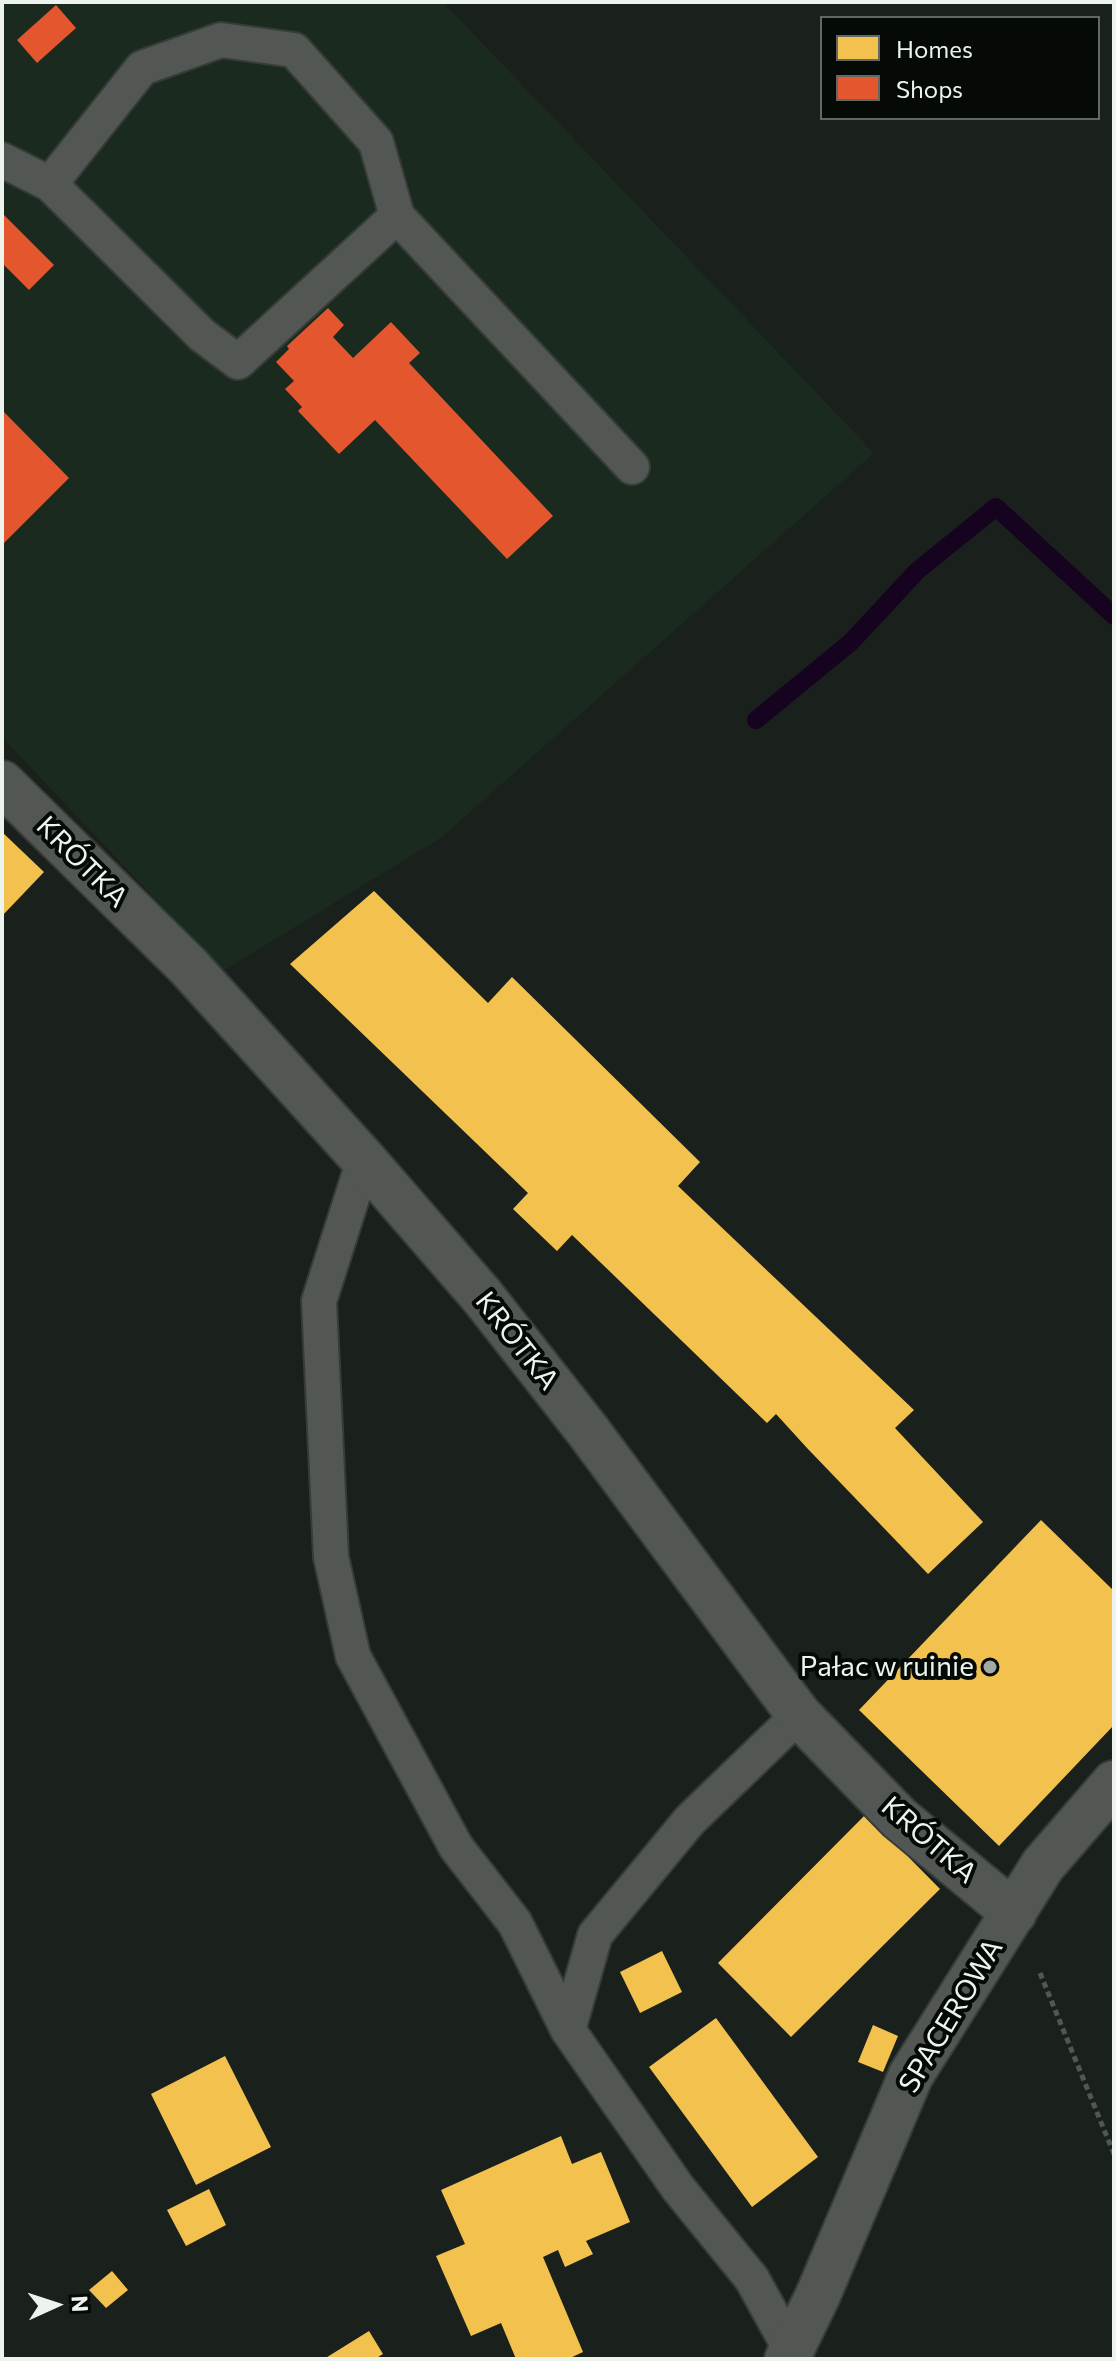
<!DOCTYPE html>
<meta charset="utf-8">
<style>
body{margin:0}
#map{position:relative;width:1116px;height:2361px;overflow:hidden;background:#1a201b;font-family:Commissioner,sans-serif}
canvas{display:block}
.frame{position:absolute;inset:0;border:4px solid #edf4ee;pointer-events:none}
.legend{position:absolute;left:820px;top:16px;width:280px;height:104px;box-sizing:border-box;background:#060a07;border:2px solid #626863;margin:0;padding:10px 14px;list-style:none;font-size:24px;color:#edf4ee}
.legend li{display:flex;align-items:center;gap:16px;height:40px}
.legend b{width:40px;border:2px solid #626863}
.north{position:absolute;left:16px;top:2265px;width:80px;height:80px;-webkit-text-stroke:6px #060a07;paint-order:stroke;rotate:87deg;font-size:22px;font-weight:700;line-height:32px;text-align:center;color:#edf4ee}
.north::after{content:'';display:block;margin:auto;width:28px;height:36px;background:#edf4ee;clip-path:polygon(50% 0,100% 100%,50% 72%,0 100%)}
</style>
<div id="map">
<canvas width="1116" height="2361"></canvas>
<div class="frame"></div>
<ul class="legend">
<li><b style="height:22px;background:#f2c14e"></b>Homes</li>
<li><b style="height:22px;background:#e4572e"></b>Shops</li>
</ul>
<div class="north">N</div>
</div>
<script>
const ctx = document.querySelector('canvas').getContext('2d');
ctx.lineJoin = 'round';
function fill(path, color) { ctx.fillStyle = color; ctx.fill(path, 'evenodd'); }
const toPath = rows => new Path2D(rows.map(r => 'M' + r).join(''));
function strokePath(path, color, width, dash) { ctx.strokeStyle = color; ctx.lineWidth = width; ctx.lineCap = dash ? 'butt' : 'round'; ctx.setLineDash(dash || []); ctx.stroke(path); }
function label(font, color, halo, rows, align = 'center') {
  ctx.font = font + ' Commissioner,sans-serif'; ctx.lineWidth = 8; ctx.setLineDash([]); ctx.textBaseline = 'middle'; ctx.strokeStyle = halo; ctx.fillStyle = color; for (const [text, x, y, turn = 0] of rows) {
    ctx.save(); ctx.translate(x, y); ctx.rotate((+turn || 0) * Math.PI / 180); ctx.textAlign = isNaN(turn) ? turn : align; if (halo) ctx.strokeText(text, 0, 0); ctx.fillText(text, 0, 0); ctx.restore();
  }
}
fill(toPath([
 [2,2,443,2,874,453,442,837,223,971,2,737]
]), '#1b2a1e');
fill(toPath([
 [2,832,44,872,2,916],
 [374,891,488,1003,512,977,700,1162,678,1186,914,1410,895,1428,983,1522,928,1574,807,1448,776,1414,767,1423,572,1235,557,1251,513,1209,528,1193,290,964],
 [1041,1520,1114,1591,1114,1725,999,1846,859,1710],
 [866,1814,940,1889,791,2037,718,1963],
 [662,1951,682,1992,640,2013,620,1972],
 [716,2018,818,2157,752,2207,649,2067],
 [873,2025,898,2036,883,2072,858,2062],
 [225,2056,271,2147,196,2185,151,2094],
 [561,2136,572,2164,601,2152,630,2222,586,2241,593,2254,565,2267,558,2250,543,2257,583,2352,568,2359,516,2359,501,2323,471,2336,436,2256,465,2244,441,2190],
 [209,2189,226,2225,186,2246,167,2210],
 [112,2271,128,2290,106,2308,89,2290],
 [369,2331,383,2354,375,2359,324,2359]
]), '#f2c14e');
fill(toPath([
 [56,5,76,28,37,63,17,40],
 [2,213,54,265,29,290,2,263],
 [328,308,344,325,333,337,353,358,391,322,420,353,409,363,553,516,507,559,375,420,339,454,298,411,302,407,285,389,294,381,276,362,289,349,287,346],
 [2,410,69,478,2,545]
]), '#e4572e');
strokePath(toPath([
 [756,720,851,642,917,571,996,507,1114,616]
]), '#150320', 18);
const service = toPath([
 [2,160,50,184,202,335,238,362,397,216,376,142,294,50,221,40,142,68,50,184],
 [397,216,632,467],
 [364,1160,319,1301,331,1557,353,1656,456,1847,515,1923,568,2030],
 [791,2350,752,2279,678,2188,568,2030,595,1935,690,1820,799,1715]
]);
const minor = toPath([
 [2,783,188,966,364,1160,482,1296,588,1431,799,1715,899,1818,1014,1913],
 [787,2359,818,2295,911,2075,1043,1865,1114,1783]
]);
strokePath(service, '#373c38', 38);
strokePath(minor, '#373c38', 48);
strokePath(toPath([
 [1040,1973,1114,2154]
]), '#525753', 5, [6, 4]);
strokePath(service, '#525753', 34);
strokePath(minor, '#525753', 44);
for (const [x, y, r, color] of [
 [990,1667,8,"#a3aaa4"]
]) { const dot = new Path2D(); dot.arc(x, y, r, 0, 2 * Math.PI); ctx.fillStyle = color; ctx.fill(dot); strokePath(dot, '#060a07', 3); }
label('28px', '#edf4ee', '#060a07', [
 ["KRÓTKA",82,862,45],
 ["KRÓTKA",517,1341,52],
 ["KRÓTKA",929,1840,41],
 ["SPACEROWA",951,2016,-59]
]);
label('28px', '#edf4ee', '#060a07', [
 ["Pałac w ruinie",974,1667]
], 'right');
</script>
